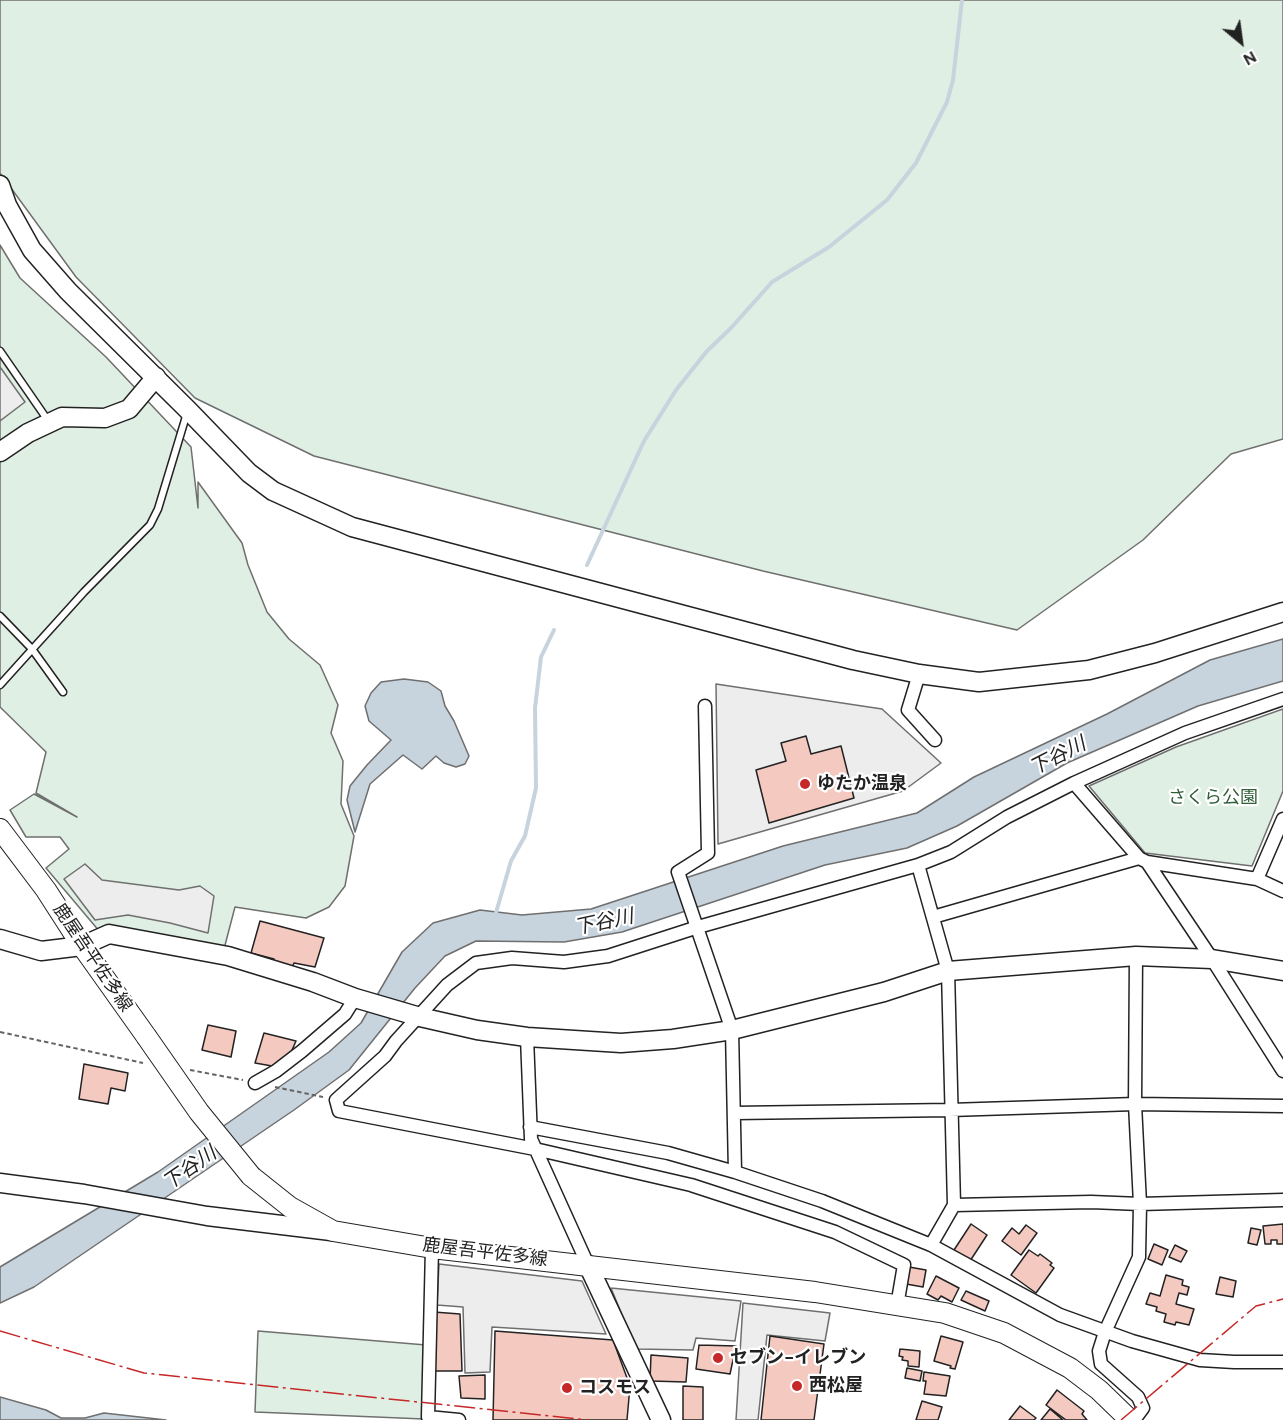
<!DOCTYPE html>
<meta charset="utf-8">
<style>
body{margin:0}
#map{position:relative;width:1283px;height:1420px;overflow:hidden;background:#fff;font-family:"DM Sans",sans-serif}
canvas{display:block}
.north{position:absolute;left:1211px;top:12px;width:60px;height:60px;-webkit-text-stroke:4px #fff;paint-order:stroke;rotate:151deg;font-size:16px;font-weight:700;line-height:24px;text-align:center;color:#222}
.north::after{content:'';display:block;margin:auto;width:21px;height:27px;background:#222;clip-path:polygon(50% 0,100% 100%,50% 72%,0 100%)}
</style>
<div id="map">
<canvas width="1283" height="1420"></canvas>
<div class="north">N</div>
</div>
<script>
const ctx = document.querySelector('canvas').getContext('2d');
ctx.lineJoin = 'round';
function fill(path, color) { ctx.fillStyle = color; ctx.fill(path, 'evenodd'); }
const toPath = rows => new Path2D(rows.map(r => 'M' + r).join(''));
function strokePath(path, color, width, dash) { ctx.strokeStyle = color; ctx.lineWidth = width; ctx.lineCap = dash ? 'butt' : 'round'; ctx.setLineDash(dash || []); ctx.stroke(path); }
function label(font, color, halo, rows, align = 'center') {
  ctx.font = font + ' "DM Sans","Noto Sans JP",sans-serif'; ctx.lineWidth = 4.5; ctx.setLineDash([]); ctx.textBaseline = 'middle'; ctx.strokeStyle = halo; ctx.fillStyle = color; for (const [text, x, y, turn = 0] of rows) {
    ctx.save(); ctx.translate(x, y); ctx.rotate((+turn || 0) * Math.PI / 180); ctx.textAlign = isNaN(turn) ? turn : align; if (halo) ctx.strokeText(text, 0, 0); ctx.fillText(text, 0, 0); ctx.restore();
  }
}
const green = toPath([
 [0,0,1283,0,1283,439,1231,454,1143,540,1017,630,763,571,314,456,195,398,76,277,0,173,0,0],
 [0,245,20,278,106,357,191,447,198,508,198,482,242,543,248,565,267,612,289,639,320,665,338,705,331,733,343,761,341,804,354,836,345,886,329,907,306,918,235,907,224,949,100,932,46,868,69,849,60,837,26,837,10,810,34,794,77,817,36,793,46,752,0,707,0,245],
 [1283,709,1283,791,1252,866,1145,853,1089,786,1176,747,1283,709],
 [258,1331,426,1345,424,1419,255,1412,258,1331]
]);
fill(green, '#e0efe3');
strokePath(green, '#6f6f6f', 1.5);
const parking = toPath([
 [0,367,25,402,0,421,0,367],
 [716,684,882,709,941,763,903,791,718,844,716,684],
 [85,864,102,880,179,890,200,886,214,896,208,933,170,923,128,915,95,920,64,879,85,864],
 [439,1264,582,1281,606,1334,492,1327,490,1372,465,1373,463,1307,437,1305,439,1264],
 [611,1288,741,1301,735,1341,696,1338,693,1350,636,1349,611,1288],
 [743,1303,830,1313,825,1341,767,1335,758,1420,736,1420,743,1303]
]);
fill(parking, '#ededed');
strokePath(parking, '#6f6f6f', 1.5);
const water = toPath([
 [1283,639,1283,681,1198,706,1067,763,957,826,907,848,825,865,622,932,564,942,476,941,445,956,415,988,349,1070,294,1110,34,1287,0,1303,0,1267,158,1172,329,1052,361,1023,402,952,433,923,480,910,522,915,591,909,783,846,917,813,974,777,1107,714,1210,660,1283,639],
 [404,679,428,682,441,691,445,706,454,721,469,756,465,764,456,767,444,763,436,756,422,769,403,755,370,784,355,832,347,800,350,786,367,765,391,740,369,721,365,706,371,693,381,682,404,679],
 [0,1397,46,1410,61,1418,85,1418,104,1413,166,1420,0,1420,0,1397]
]);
fill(water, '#c7d3dd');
strokePath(water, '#6f6f6f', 1.5);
strokePath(toPath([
 [587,565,644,441,676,390,707,351,731,328,772,282,829,247,887,200,916,163,947,102,953,80,962,0],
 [495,916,511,861,525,836,536,788,535,708,541,657,554,630]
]), '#c7d3dd', 4);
const building = toPath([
 [806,736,811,754,841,746,854,798,769,823,756,770,786,761,781,743,806,736],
 [260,921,324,938,315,967,294,963,291,970,272,965,274,959,251,953,260,921],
 [208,1025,236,1031,231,1057,202,1050,208,1025],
 [264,1033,296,1041,289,1057,272,1066,255,1063,264,1033],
 [84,1064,128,1073,125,1091,111,1088,108,1104,79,1099,84,1064],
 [971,1224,987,1235,970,1261,954,1250,971,1224],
 [1283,1224,1283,1244,1277,1244,1277,1240,1271,1240,1271,1244,1265,1244,1263,1226,1283,1224],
 [1026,1225,1037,1233,1021,1255,1002,1241,1012,1228,1019,1234,1026,1225],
 [1251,1228,1261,1230,1257,1245,1248,1243,1251,1228],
 [1154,1244,1168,1250,1162,1265,1148,1259,1154,1244],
 [1175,1245,1187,1251,1181,1262,1169,1257,1175,1245],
 [1029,1250,1038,1256,1040,1254,1052,1263,1050,1265,1054,1268,1036,1293,1011,1275,1029,1250],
 [909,1267,926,1270,923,1287,906,1284,909,1267],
 [1166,1275,1183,1280,1182,1285,1189,1287,1187,1295,1179,1293,1176,1304,1194,1309,1189,1325,1176,1322,1175,1325,1164,1322,1166,1314,1156,1311,1157,1307,1146,1304,1150,1293,1160,1296,1166,1275],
 [936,1276,959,1288,952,1302,941,1296,938,1300,927,1294,936,1276],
 [1220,1277,1236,1281,1233,1297,1216,1294,1220,1277],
 [966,1291,989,1301,985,1311,961,1300,966,1291],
 [434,1312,460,1314,462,1371,435,1371,434,1312],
 [495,1331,613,1340,630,1386,627,1420,493,1420,495,1331],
 [770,1336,824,1344,814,1420,761,1420,770,1336],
 [941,1336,963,1342,955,1369,950,1368,951,1366,934,1361,941,1336],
 [699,1345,736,1346,730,1374,696,1369,699,1345],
 [900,1349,920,1351,919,1367,908,1366,908,1361,902,1360,903,1357,899,1356,900,1349],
 [651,1355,688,1358,686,1382,650,1381,651,1355],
 [907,1368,922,1371,920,1381,905,1378,907,1368],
 [924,1372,950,1376,946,1396,924,1394,926,1381,923,1381,924,1372],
 [485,1375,485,1399,461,1398,459,1376,485,1375],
 [683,1386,703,1387,703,1420,683,1420,683,1386],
 [1057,1390,1084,1411,1082,1414,1087,1420,1066,1420,1046,1405,1057,1390],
 [922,1401,942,1407,938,1420,916,1420,922,1401],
 [1020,1406,1036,1418,1034,1420,1009,1420,1020,1406],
 [1050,1409,1063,1420,1041,1420,1050,1409]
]);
fill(building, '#f3c9c0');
strokePath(building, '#222', 1.5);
const lane = toPath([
 [0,351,49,422],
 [0,616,32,649,63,692],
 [0,685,84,592,150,525,158,509,187,413]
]);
const street = toPath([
 [919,674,908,710,935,740],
 [705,706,708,853,678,872,732,1030,735,1172],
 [1074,783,1139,858,1147,862,1257,879,1283,891],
 [1147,862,1212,959,1283,1071],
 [918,865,948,971,954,1205,931,1245],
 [1257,879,1283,819],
 [933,917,1139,858],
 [527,1037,531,1139,588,1265],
 [255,1083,276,1071,302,1051,345,1014,355,998],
 [734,1113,950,1110,1135,1104,1283,1106],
 [530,1127,668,1153,735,1172,822,1201,931,1245,1060,1315,1132,1341,1200,1360,1234,1362,1283,1362],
 [954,1205,1091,1202,1140,1204,1283,1200],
 [432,1248,428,1417,459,1420],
 [897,1306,904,1265,835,1232,691,1185,535,1149,339,1111,336,1100,385,1056,396,1041,447,985,476,963,512,958,564,962,608,956,698,927,918,865,951,852,1007,817,1074,783,1185,733,1283,699],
 [1134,1420,1143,1408,1138,1397,1101,1364,1099,1351,1105,1332,1139,1257,1140,1204,1135,1104,1136,956]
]);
const secondary = toPath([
 [0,185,7,205,32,250,68,291,188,410,249,473,273,491,352,527,853,660,919,674,979,682,1089,670,1155,653,1283,612],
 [0,452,28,433,62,417,105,418,129,409,156,377],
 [0,939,41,951,82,946,109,934,228,956,313,982,355,998,420,1017,477,1030,527,1037,621,1043,673,1039,732,1030,884,992,948,971,1136,956,1212,959,1283,971],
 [0,1183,84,1194,207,1216,331,1231],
 [588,1265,661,1420]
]);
const primary = toPath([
 [0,829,46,890,82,946,146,1036],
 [251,1176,290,1207,333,1231,432,1248,815,1292,945,1313,1004,1333,1070,1368,1099,1390,1130,1420]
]);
strokePath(lane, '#222', 9);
strokePath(street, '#222', 15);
strokePath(secondary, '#222', 21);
strokePath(primary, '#222', 22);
strokePath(toPath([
 [0,1032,143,1063],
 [190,1070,243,1080],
 [275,1087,323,1097]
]), '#646464', 2, [4.5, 3]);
strokePath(lane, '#fff', 6);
strokePath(street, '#fff', 12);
strokePath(secondary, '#fff', 18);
strokePath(primary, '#fff', 20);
const primaryBridge = toPath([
 [146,1036,199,1112,251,1176]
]);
strokePath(primaryBridge, '#222', 22, []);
strokePath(primaryBridge, '#fff', 20);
strokePath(toPath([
 [0,1331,144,1373,588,1420],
 [1121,1420,1256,1306,1283,1299]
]), '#c62828', 1.5, [21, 4.5, 3, 4.5]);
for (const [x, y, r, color] of [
 [805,784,6,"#c62828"],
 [718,1358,6,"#c62828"],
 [797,1386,6,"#c62828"],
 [567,1388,6,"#c62828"]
]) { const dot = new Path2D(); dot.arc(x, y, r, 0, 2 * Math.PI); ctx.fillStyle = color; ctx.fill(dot); strokePath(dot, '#fff', 2); }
label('bold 18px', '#222', '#fff', [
 ["ゆたか温泉",817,784],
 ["セブン-イレブン",730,1358],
 ["西松屋",809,1386],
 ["コスモス",579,1388]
], 'left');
label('18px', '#2f5e38', '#fff', [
 ["さくら公園",1213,798]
]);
label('18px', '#222', '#fff', [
 ["鹿屋吾平佐多線",92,958,56],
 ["鹿屋吾平佐多線",485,1253,7]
]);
label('italic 20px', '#222', '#fff', [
 ["下谷川",1058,757,-27],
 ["下谷川",604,923,-12],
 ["下谷川",190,1169,-35]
]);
</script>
